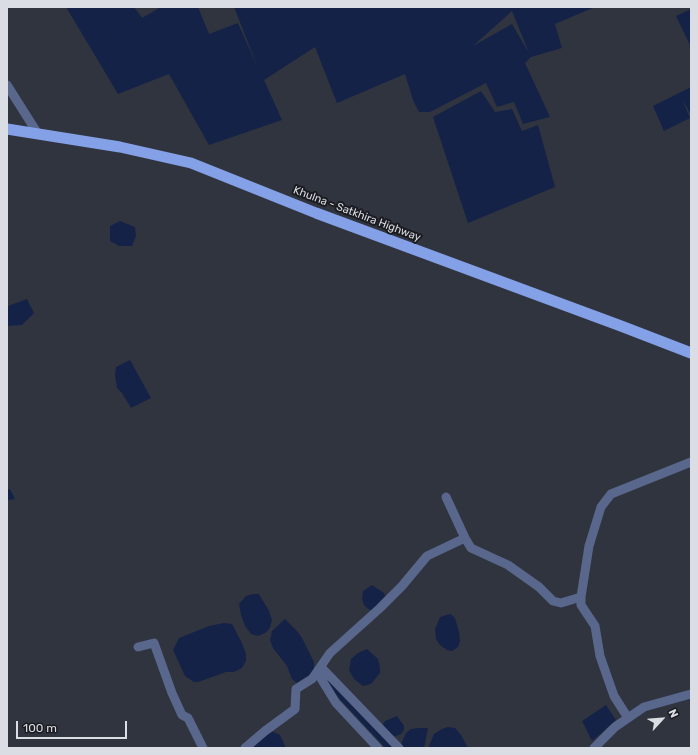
<!DOCTYPE html>
<style>
body{margin:0}
#map{position:relative;width:698px;height:755px;overflow:hidden;background:#30343f;font-family:Rubik,sans-serif}
canvas{display:block}
.frame{position:absolute;inset:0;border:8px solid #dbdde4;pointer-events:none}
.north{position:absolute;left:642px;top:699px;width:40px;height:40px;-webkit-text-stroke:3px #1a1c21;paint-order:stroke;rotate:64deg;font-size:11px;font-weight:700;line-height:16px;text-align:center;color:#dbdde4}
.north::after{content:'';display:block;margin:auto;width:14px;height:18px;background:#dbdde4;clip-path:polygon(50% 0,100% 100%,50% 72%,0 100%)}
.scale{position:absolute;left:16px;top:721px;width:111px;height:18px;box-sizing:border-box;border:2px solid #dbdde4;border-top:0;padding-left:5px;font-size:12px;line-height:14px;white-space:nowrap;color:#dbdde4;-webkit-text-stroke:3px #1a1c21;paint-order:stroke}
</style>
<div id="map">
<canvas width="698" height="755"></canvas>
<div class="frame"></div>
<div class="north">N</div>
<div class="scale">100 m</div>
</div>
<script>
const ctx = document.querySelector('canvas').getContext('2d');
ctx.lineJoin = 'round';
function fill(path, color) { ctx.fillStyle = color; ctx.fill(path, 'evenodd'); }
const toPath = rows => new Path2D(rows.map(r => 'M' + r).join(''));
function strokePath(path, color, width, dash) { ctx.strokeStyle = color; ctx.lineWidth = width; ctx.lineCap = dash ? 'butt' : 'round'; ctx.setLineDash(dash || []); ctx.stroke(path); }
function label(font, color, halo, rows, align = 'center') {
  ctx.font = font + ' Rubik,sans-serif'; ctx.lineWidth = 4; ctx.setLineDash([]); ctx.textBaseline = 'middle'; ctx.strokeStyle = halo; ctx.fillStyle = color; for (const [text, x, y, turn = 0] of rows) {
    ctx.save(); ctx.translate(x, y); ctx.rotate((+turn || 0) * Math.PI / 180); ctx.textAlign = isNaN(turn) ? turn : align; if (halo) ctx.strokeText(text, 0, 0); ctx.fillText(text, 0, 0); ctx.restore();
  }
}
fill(toPath([
 [66,7,134,7,142,18,161,7,198,7,209,34,238,23,258,68,234,7,595,7,555,24,562,48,531,57,525,63,550,117,523,124,514,102,497,107,486,83,430,112,419,112,413,100,405,74,337,103,315,47,264,80,282,120,209,145,169,74,118,94],
 [512,11,529,53,512,24,473,46],
 [691,9,691,47,676,16],
 [691,87,691,115,682,99,690,118,664,131,653,106],
 [481,91,495,112,512,109,522,131,538,125,555,187,468,223,433,117],
 [120,221,135,227,136,236,132,246,119,246,110,241,110,226],
 [27,299,34,313,22,325,7,326,8,306],
 [130,360,151,398,131,408,122,393,117,388,115,375,116,367],
 [10,489,15,499,7,500,7,490],
 [372,585,384,593,386,598,372,610,368,609,364,605,362,599,363,591],
 [253,594,259,594,269,611,272,620,270,628,265,633,258,636,251,634,245,626,241,615,239,604,246,596],
 [450,614,455,618,459,632,460,641,458,647,452,651,447,650,440,645,436,639,435,629,440,617],
 [285,619,297,631,302,638,314,662,314,668,312,673,297,683,292,679,287,666,273,648,270,640,272,631],
 [224,623,232,624,242,643,246,654,246,661,242,668,234,672,226,672,198,682,194,682,185,676,173,650,179,638,209,626],
 [367,649,378,659,380,668,380,673,371,684,363,686,354,679,349,670,351,659,358,653],
 [606,705,616,720,592,741,582,721],
 [397,716,404,726,404,730,401,734,393,737,385,731,383,724,385,721],
 [448,727,455,728,461,735,468,748,429,748,429,746,434,734,442,729],
 [419,728,428,728,424,748,403,748,401,744,406,733,411,729],
 [271,731,280,735,286,748,252,748]
]), '#152248');
strokePath(toPath([
 [331,684,391,748]
]), '#152248', 8);
strokePath(toPath([
 [7,85,38,134],
 [446,497,465,538,471,548,508,565,539,587,553,601,561,603,581,597],
 [138,647,154,643,172,693,182,715,188,718,203,748],
 [321,667,399,748],
 [317,672,336,703,378,748],
 [628,718,614,696,600,656,595,626,581,605,581,597,589,546,601,507,611,494,691,462],
 [245,748,265,731,295,709,296,689,312,679,330,653,380,608,402,586,427,556,465,538],
 [594,748,615,727,644,707,691,694]
]), '#58678b', 9);
strokePath(toPath([
 [7,129,120,147,191,163,316,213,621,326,691,353]
]), '#84a1e8', 11);
label('11px', '#dbdde4', '#1a1c21', [
 ["Khulna - Satkhira Highway",357,214,21]
]);
</script>
